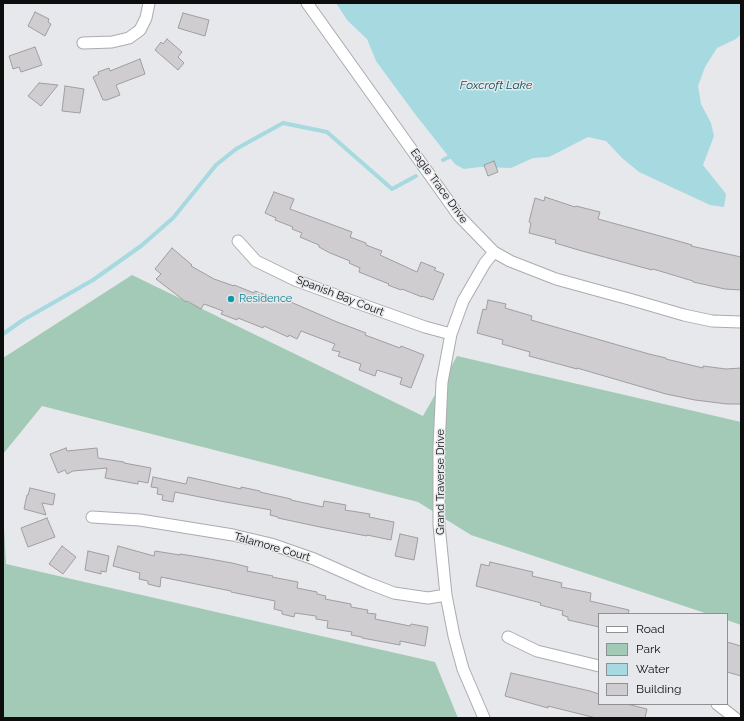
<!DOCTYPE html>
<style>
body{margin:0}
#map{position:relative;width:744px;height:721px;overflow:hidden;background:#e7e8eb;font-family:Raleway,sans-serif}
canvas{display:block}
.frame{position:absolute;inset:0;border:4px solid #0d0d0e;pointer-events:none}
.legend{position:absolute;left:598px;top:613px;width:130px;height:92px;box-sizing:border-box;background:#e7e8eb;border:1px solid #909093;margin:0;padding:5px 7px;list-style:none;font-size:12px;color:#0d0d0e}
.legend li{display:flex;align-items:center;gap:8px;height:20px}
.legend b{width:20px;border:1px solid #909093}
</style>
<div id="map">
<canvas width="744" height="721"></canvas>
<div class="frame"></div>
<ul class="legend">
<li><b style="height:5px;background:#fff"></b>Road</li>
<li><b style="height:11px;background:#a2cab6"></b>Park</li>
<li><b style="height:11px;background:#a6d9e0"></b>Water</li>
<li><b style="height:11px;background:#cfcdd0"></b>Building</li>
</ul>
</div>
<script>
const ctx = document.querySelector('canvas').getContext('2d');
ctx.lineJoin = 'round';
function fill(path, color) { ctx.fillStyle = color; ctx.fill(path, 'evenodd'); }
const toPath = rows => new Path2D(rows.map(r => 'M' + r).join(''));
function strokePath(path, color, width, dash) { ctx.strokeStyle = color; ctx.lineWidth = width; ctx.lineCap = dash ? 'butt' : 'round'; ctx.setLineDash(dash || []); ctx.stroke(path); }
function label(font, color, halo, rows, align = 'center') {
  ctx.font = font + ' Raleway,sans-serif'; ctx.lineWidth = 3; ctx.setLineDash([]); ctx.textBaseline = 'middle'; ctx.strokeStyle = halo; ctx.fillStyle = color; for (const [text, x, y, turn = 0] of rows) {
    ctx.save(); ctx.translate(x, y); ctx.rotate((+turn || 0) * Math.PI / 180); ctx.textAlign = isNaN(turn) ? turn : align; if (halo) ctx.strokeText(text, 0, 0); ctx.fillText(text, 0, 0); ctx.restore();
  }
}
fill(toPath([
 [132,275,423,416,457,356,741,422,741,625,727,620,727,614,708,614,471,535,418,502,42,406,3,454,3,358],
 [3,510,6,564,435,662,458,718,3,718]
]), '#a2cab6');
fill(toPath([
 [336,3,741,3,741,34,736,39,717,48,705,67,698,86,701,104,711,123,714,136,703,165,726,194,724,207,710,205,639,172,622,158,606,141,588,137,549,157,533,158,511,168,480,167,464,169,456,165,449,157,415,114,376,61,367,39,347,20]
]), '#a6d9e0');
strokePath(toPath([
 [443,160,449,157],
 [3,334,23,320,93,280,141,246,173,218,216,165,236,149,283,123,327,132,392,189,416,176]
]), '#a6d9e0', 4);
const building = toPath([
 [35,12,49,19,48,22,51,24,45,36,28,26,35,12],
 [183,13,209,20,205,36,178,28,183,13],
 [167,39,182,52,178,57,184,63,178,70,155,50,161,42,163,44,167,39],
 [35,47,42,65,21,72,19,67,13,69,9,56,35,47],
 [140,59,145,74,116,85,120,95,107,100,103,100,93,77,99,74,98,72,109,68,110,71,140,59],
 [39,83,58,85,41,106,28,96,39,83],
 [65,86,84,89,80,113,62,111,65,86],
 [494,161,498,172,488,176,484,165,494,161],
 [274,192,294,199,290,209,352,232,350,237,366,243,366,245,382,251,380,255,417,272,421,262,436,268,434,270,444,274,433,300,422,296,422,297,402,289,401,290,388,285,389,284,359,272,360,268,349,263,350,261,330,253,319,247,319,245,300,237,302,233,292,229,293,227,275,220,276,218,265,213,274,192],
 [545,197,575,207,576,206,600,212,598,219,671,239,692,245,691,246,741,257,741,290,725,289,693,282,693,281,653,269,652,270,582,251,555,243,556,240,529,233,531,223,529,222,535,198,544,201,545,197],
 [172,248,192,265,191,266,214,279,234,286,234,285,254,293,255,291,285,302,286,300,337,322,366,333,365,335,400,348,401,346,424,355,411,388,400,384,402,378,377,370,375,376,359,370,361,364,338,356,340,352,332,350,335,344,301,331,297,339,289,335,288,337,264,326,263,328,238,318,237,320,221,314,223,311,204,304,201,309,187,301,186,302,156,279,161,274,155,269,172,248],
 [488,300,506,304,505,308,532,316,531,320,649,354,666,358,666,359,703,368,703,366,726,369,741,368,741,404,727,404,695,400,666,394,577,368,577,369,529,356,530,352,502,344,503,340,477,333,483,309,486,310,488,300],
 [66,448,67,451,97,448,98,458,124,462,124,463,151,468,148,483,138,481,138,484,105,478,107,468,73,471,67,474,65,470,58,473,50,454,66,448],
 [153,477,186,484,188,477,241,489,241,487,260,491,260,492,291,499,291,500,323,507,324,501,346,505,345,510,370,514,369,517,394,522,391,540,367,535,367,536,320,527,278,518,278,517,270,515,271,510,220,501,175,492,173,502,162,500,163,495,157,494,158,488,151,487,153,477],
 [30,488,55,494,53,505,42,503,46,515,24,509,27,495,28,495,30,488],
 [47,518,55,537,28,547,21,528,47,518],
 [400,534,418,538,414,560,395,556,400,534],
 [62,546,76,557,63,574,49,564,62,546],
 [118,546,154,556,155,551,180,555,180,554,199,557,232,563,248,567,247,571,273,576,272,577,298,582,297,588,317,592,317,594,326,596,325,599,351,604,351,607,368,610,367,613,376,614,375,619,410,626,411,624,428,627,425,646,400,641,400,645,362,638,362,637,351,635,352,632,327,628,328,621,316,619,316,616,295,613,294,617,282,614,282,611,274,609,275,601,231,592,231,591,161,577,160,587,148,584,148,581,139,579,140,573,113,566,118,546],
 [88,551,109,556,106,572,101,571,101,574,85,570,88,551],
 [490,562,533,572,532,576,562,583,561,587,591,593,590,601,629,610,628,614,599,614,599,627,568,620,568,617,562,615,563,611,540,605,541,603,476,586,481,564,489,566,490,562],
 [727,642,741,646,741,676,727,672,727,642],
 [511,673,590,691,599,694,599,704,627,704,647,709,645,718,596,718,548,706,548,708,505,696,511,673]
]);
fill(building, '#cfcdd0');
strokePath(building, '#9f9da0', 1);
const minor = toPath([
 [307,3,459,216,494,252,510,261,556,279,629,299,684,315,712,321,741,322],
 [83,43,112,42,129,38,140,30,146,18,149,3],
 [238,241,256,261,295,280,352,301,425,327,451,334],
 [92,517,140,520,233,535,271,544,314,559,368,583,394,593,428,598,446,595],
 [508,637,537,651,599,666],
 [717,704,735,718],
 [484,718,463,669,454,636,446,595,439,525,439,447,442,382,451,334,463,301,485,263,494,252]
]);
strokePath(minor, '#abacb0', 13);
strokePath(minor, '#fff', 11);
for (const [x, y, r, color] of [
 [231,299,4,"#0f9aa8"]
]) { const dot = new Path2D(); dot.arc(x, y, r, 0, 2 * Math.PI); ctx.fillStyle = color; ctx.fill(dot); strokePath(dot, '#e7e8eb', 1.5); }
label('11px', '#0d0d0e', '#e7e8eb', [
 ["Eagle Trace Drive",439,186,54],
 ["Spanish Bay Court",340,296,21],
 ["Grand Traverse Drive",441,482,-90],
 ["Talamore Court",272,547,16]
]);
label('11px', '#0d838f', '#e7e8eb', [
 ["Residence",239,299]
], 'left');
label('italic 12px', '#07515a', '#e7e8eb', [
 ["Foxcroft Lake",496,85]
]);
</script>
